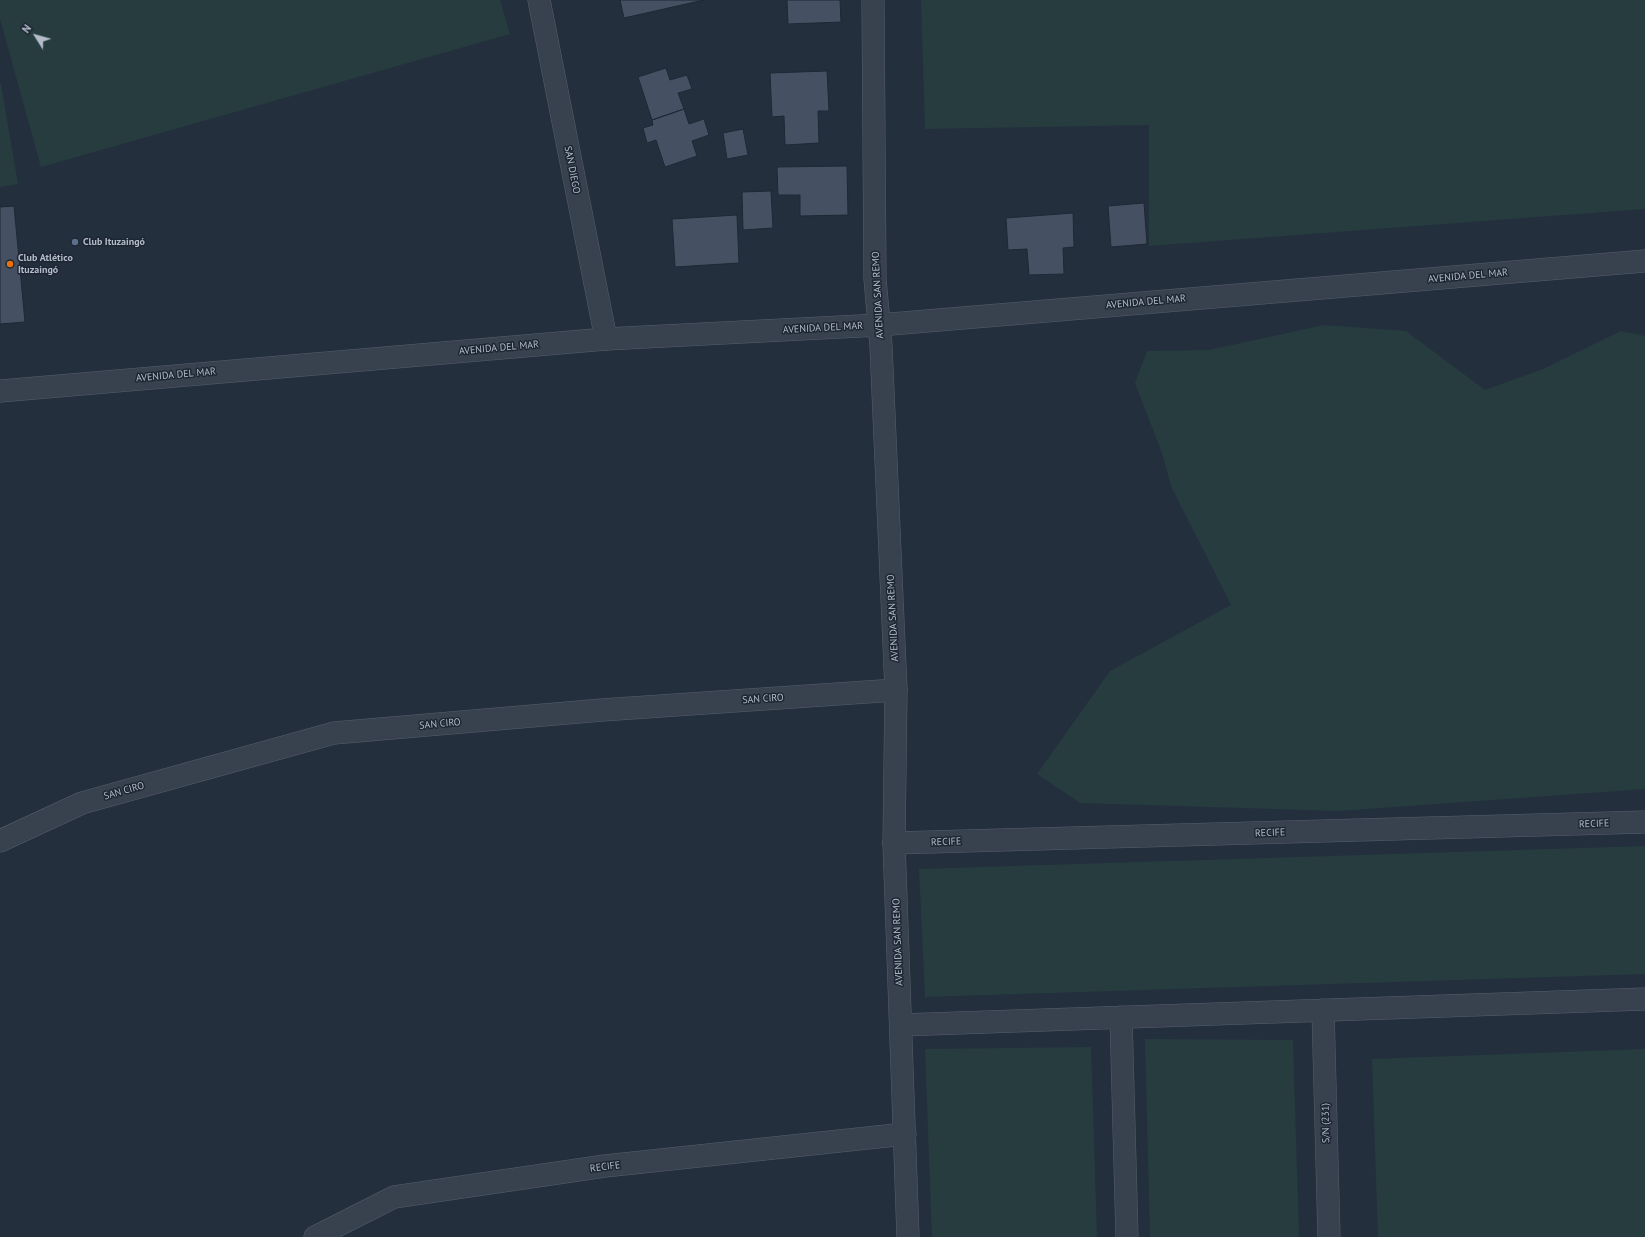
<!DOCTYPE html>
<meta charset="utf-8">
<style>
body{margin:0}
#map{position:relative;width:1645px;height:1237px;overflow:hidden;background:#242f3e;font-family:"PT Sans",sans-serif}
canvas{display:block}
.north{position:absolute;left:16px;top:16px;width:40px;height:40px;-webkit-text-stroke:3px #1d2633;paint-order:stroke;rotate:307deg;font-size:11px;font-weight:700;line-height:16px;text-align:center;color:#b4bcc9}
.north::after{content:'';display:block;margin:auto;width:14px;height:18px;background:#b4bcc9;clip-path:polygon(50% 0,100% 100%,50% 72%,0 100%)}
</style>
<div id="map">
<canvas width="1645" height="1237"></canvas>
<div class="north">N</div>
</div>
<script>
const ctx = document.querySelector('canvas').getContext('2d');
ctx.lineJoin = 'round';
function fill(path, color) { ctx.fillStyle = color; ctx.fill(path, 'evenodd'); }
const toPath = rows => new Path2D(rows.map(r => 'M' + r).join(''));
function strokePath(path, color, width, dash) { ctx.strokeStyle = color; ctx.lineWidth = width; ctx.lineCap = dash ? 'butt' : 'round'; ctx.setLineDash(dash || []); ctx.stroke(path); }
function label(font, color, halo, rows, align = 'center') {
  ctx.font = font + ' "PT Sans",sans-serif'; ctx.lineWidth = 3; ctx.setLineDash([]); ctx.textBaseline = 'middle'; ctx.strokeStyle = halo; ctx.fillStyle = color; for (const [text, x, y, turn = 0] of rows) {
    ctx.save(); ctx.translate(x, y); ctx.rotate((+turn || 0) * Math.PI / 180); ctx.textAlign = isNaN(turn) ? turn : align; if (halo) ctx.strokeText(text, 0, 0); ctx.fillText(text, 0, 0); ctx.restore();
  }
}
fill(toPath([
 [0,0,500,0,510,34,41,167,0,19],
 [921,0,1645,0,1645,209,1149,246,1149,125,925,129],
 [0,84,1,84,18,184,0,187],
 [1324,325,1406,331,1485,390,1543,369,1621,331,1645,336,1645,789,1339,811,1080,803,1037,774,1110,671,1231,605,1171,486,1162,453,1135,383,1147,351,1209,350],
 [1645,846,1645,974,925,997,919,869],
 [1145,1039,1293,1040,1299,1237,1150,1237],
 [1091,1047,1097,1237,932,1237,925,1049],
 [1645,1049,1645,1237,1378,1237,1372,1059]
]), '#263c3f');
const building = toPath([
 [620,0,704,0,624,18,620,0],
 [787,0,840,0,841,22,788,24,787,0],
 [666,68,670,80,687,75,692,89,678,93,684,109,652,120,638,77,666,68],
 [827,71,829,111,818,111,819,143,785,145,784,116,772,117,770,73,827,71],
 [684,109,689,124,704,119,709,135,692,141,697,156,665,167,656,140,647,143,643,128,653,125,652,120,684,109],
 [743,129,748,155,727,159,723,133,743,129],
 [847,166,848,215,800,216,800,195,778,195,777,167,847,166],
 [771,191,773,228,743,230,742,192,771,191],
 [1144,203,1147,244,1111,247,1108,206,1144,203],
 [14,206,25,322,0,324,0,207,14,206],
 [1073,213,1074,247,1063,248,1064,274,1029,275,1027,249,1008,250,1006,218,1073,213],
 [737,215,739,263,675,267,672,219,737,215]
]);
fill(building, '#455162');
strokePath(building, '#1f2835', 1);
const minor = toPath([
 [539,0,606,339],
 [0,841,82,803,334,733,602,710,896,690],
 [894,843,1645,822],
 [1323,1010,1329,1237],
 [1121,1017,1127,1237],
 [901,1025,1645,999],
 [315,1237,394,1197,605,1166,905,1134]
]);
const tertiary = toPath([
 [873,0,875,279,881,346,896,690,894,843,908,1237],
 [0,391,606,339,879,325,1645,261]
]);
strokePath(minor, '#565f6c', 23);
strokePath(tertiary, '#565f6c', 23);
strokePath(minor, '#38414e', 22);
strokePath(tertiary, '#38414e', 22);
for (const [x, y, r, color] of [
 [75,242,4,"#5c6f8a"],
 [10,264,4,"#e8710a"]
]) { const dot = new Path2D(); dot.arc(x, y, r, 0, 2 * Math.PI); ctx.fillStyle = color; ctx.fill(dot); strokePath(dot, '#1d2633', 1.5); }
label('10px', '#b4bcc9', '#1d2633', [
 ["SAN DIEGO",572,170,79],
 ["AVENIDA DEL MAR",1468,276,-5],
 ["AVENIDA SAN REMO",878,295,-93],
 ["AVENIDA DEL MAR",1146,302,-5],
 ["AVENIDA DEL MAR",823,328,-3],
 ["AVENIDA DEL MAR",499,348,-5],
 ["AVENIDA DEL MAR",176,375,-5],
 ["AVENIDA SAN REMO",893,618,-93],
 ["SAN CIRO",763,699,-4],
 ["SAN CIRO",440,724,-5],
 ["SAN CIRO",124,791,-16],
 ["RECIFE",1594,824,-2],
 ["RECIFE",1270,833,-2],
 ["RECIFE",946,842,-2],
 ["AVENIDA SAN REMO",898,942,-92],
 ["S/N (231)",1326,1123,-91],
 ["RECIFE",605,1167,-7]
]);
label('bold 10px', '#b4bcc9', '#1d2633', [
 ["Club Ituzaingó",83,242],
 ["Club Atlético",18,258],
 ["Ituzaingó",18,270]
], 'left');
</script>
